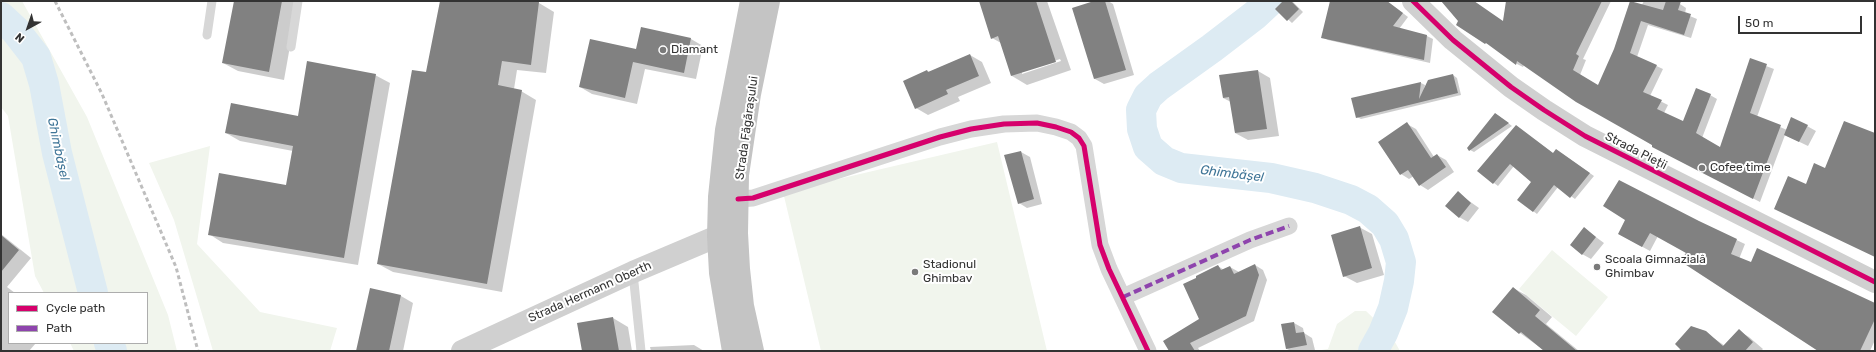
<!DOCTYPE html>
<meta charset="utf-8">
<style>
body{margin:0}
#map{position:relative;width:1876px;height:352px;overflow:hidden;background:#fff;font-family:Rubik,sans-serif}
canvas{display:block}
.frame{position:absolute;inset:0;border:2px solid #333;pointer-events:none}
.legend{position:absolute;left:8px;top:292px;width:140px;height:52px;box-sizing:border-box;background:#fff;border:1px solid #adadad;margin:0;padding:5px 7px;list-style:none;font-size:12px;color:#333}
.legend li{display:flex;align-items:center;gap:8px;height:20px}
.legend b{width:20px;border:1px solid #adadad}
.north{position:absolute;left:8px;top:8px;width:40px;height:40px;-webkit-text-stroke:3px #fff;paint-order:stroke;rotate:220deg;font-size:11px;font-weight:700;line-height:16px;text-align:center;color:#333}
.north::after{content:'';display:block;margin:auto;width:14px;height:18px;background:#333;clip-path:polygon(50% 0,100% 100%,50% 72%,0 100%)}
.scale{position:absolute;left:1738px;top:16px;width:124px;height:18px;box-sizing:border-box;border:2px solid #333;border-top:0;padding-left:5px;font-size:12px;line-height:14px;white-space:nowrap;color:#333;-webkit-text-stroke:3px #fff;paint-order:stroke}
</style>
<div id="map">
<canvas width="1876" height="352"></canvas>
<div class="frame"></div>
<ul class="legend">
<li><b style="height:5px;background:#d6006c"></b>Cycle path</li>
<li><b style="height:5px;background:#8e44ad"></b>Path</li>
</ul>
<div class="north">N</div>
<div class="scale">50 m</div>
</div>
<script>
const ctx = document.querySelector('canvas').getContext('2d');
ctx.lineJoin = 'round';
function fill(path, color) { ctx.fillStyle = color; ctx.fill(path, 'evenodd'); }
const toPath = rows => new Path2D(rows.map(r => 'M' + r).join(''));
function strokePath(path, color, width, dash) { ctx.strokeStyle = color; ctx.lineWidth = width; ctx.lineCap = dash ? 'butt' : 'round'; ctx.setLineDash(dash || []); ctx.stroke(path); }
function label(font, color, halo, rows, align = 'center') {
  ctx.font = font + ' Rubik,sans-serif'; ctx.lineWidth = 4; ctx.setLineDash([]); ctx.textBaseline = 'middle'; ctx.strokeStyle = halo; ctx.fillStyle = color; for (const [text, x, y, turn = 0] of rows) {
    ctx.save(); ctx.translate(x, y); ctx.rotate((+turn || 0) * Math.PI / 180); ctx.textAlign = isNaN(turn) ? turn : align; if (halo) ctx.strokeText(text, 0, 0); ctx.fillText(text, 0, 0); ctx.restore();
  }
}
fill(toPath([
 [1,1,22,1,87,117,168,315,177,351,74,351,70,343,147,343,147,293,44,293,35,276,8,116,1,107],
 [997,142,1047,351,821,351,783,192],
 [210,146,197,244,260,312,337,328,330,351,213,351,174,220,149,163],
 [1552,250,1608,297,1576,336,1519,289],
 [1355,311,1366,311,1391,335,1400,351,1315,351,1328,349,1337,324]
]), '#f1f5ed');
fill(toPath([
 [235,1,298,1,284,80,238,71,223,63],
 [441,1,524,1,539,3,554,12,546,73,517,70,514,89,521,91,536,100,502,292,393,272,378,264,427,73],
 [980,1,1047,1,1071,70,1027,85,1012,76,1001,43,992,38],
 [1060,59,1061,61,1022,74,1022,72],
 [1098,1,1108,1,1113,4,1134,75,1104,84,1095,79,1074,8],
 [1284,1,1292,1,1303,12,1292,23,1277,9],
 [1331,1,1387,1,1408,17,1399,29,1427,36,1433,39,1430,63,1328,40,1322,37],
 [1443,1,1476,1,1475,2,1503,22,1507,1,1611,1,1583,59,1586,60,1580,75,1598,86,1644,1,1671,1,1680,4,1686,8,1685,14,1697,19,1691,38,1648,25,1637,57,1663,69,1650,96,1668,105,1664,113,1684,123,1710,95,1717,99,1702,138,1721,148,1750,60,1774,69,1757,117,1787,130,1807,126,1816,131,1808,146,1785,135,1760,202,1660,150,1524,65,1523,67,1517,64,1493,46,1486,43,1458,25,1459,21],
 [642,29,691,39,703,46,696,79,645,69,637,104,592,94,580,87,637,50],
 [970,55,982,62,991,83,958,97,960,101,928,115,916,108,927,71,930,72],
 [1258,71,1270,78,1279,136,1248,140,1235,133,1231,102,1223,98],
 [375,75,390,83,358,265,223,243,209,234,287,187,293,151,240,141,226,133,299,117],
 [1453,75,1457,78,1461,95,1361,119,1357,117,1421,83,1425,85,1424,90],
 [1496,114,1512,126,1474,152,1470,150],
 [1407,124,1416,129,1434,157,1437,155,1446,160,1454,172,1428,190,1420,185,1414,176,1409,179,1401,174],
 [1516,126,1554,154,1561,153,1594,176,1575,199,1558,187,1537,214,1533,211,1532,182,1514,166,1498,186,1478,171],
 [1021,152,1030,157,1042,204,1027,208,1019,203],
 [1458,193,1479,208,1468,222,1459,217],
 [1698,222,1745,244,1739,259,1875,304,1875,340,1870,351,1820,351,1687,252,1658,236,1650,251,1619,234],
 [1359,227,1372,234,1384,275,1357,283,1344,276],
 [1585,229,1604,243,1591,259,1582,254],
 [1,234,31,258,7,287,15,293,9,293,9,343,36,343,29,351,1,351],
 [1255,265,1263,270,1267,280,1254,321,1198,348,1200,351,1171,351,1200,319,1218,266,1224,270,1230,267,1239,272],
 [1513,288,1526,295,1552,317,1546,324,1579,351,1545,351,1520,333],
 [371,289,401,296,413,303,403,351,357,351],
 [613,318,628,327,632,351,583,351],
 [1294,323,1303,328,1304,333,1312,338,1315,350,1291,351,1287,349],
 [1739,331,1749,337,1763,349,1761,351,1679,350,1705,332,1725,346],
 [694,345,704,351,651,351,650,347]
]), '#0003');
strokePath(toPath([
 [1270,1,1255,15,1212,48,1159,86,1148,96,1141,110,1142,129,1148,147,1164,161,1181,168,1271,178,1315,188,1351,200,1368,209,1385,224,1394,239,1401,262,1399,281,1393,308,1383,333,1373,351],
 [1,17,15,30,36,57,44,84,57,153,93,293],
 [109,343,112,351]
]), '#ddebf3', 30);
fill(toPath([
 [234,1,282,1,269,72,222,63],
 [440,1,539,2,531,65,502,61,498,85,522,90,487,284,377,264,412,70,426,72],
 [979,1,1036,1,1056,62,1011,76,998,36,991,39],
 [1094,1,1105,1,1126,70,1094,79,1072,8],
 [1283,1,1291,1,1299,9,1287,21,1275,9],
 [1330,1,1387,1,1403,13,1393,26,1427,35,1424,60,1321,38],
 [1441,1,1474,1,1503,21,1506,1,1602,1,1576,54,1579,56,1573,70,1598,85,1614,49,1630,1,1663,10,1666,1,1681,1,1678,10,1691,14,1684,35,1641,21,1630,53,1657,65,1643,92,1662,100,1657,109,1683,121,1696,88,1711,94,1696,133,1720,147,1750,58,1767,64,1750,113,1781,125,1753,199,1652,147,1652,145,1576,102,1517,61,1516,65,1486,43,1485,44,1456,25,1458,21],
 [641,27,691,38,684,73,633,62,625,98,579,87,590,39,636,49],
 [970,54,979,76,946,90,948,94,915,109,903,81,927,70,928,72],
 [307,61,376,74,344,258,208,235,219,173,286,185,293,146,225,133,231,103,298,116],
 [1258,70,1267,129,1235,133,1229,97,1223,98,1219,75],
 [1453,74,1458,93,1356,118,1351,98,1421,82,1419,99,1428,80],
 [1495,113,1509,123,1469,151,1467,148],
 [1791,117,1808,125,1799,142,1784,135],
 [1844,121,1875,133,1875,257,1774,209,1788,176,1806,184,1814,163,1825,168],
 [1407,122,1431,158,1437,154,1446,167,1419,186,1408,170,1400,175,1378,142],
 [1516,125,1553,153,1556,149,1590,173,1570,198,1554,185,1533,212,1517,200,1531,182,1510,164,1493,184,1477,171],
 [1021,151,1034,199,1018,204,1004,155],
 [1619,180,1699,221,1737,239,1731,254,1751,262,1757,248,1875,303,1875,319,1860,351,1818,351,1680,261,1686,253,1650,233,1642,247,1618,234,1625,220,1603,206],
 [1458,191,1471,203,1459,218,1445,206],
 [1360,226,1372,268,1343,277,1331,235],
 [1584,227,1596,237,1582,255,1570,245],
 [1,235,19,250,1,272],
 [1255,264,1259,275,1246,316,1190,343,1195,351,1169,351,1163,341,1199,319,1183,284,1196,278,1196,276,1218,265,1221,270,1230,266,1234,274],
 [1513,287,1540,310,1535,316,1577,351,1544,351,1521,332,1519,334,1492,312],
 [370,288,401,295,389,351,356,351],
 [613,317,619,351,582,351,577,323],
 [1294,322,1296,333,1304,332,1307,345,1286,349,1281,324],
 [1691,326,1706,331,1723,346,1739,329,1753,342,1745,351,1682,351,1675,344]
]), '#818181');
strokePath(toPath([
 [207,35,212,1],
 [291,47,298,1],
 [633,273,641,351]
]), '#d7d7d7', 9);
strokePath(toPath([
 [738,199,753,198,940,137,971,129,1004,124,1037,123,1056,127,1071,132,1079,138,1084,146,1100,245,1109,269,1148,351],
 [1123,297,1250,240,1289,226]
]), '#d7d7d7', 17);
strokePath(toPath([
 [1413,1,1453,40,1511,87,1544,110,1585,136,1875,282],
 [462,351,633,272,718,236]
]), '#d0d0d0', 22);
strokePath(toPath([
 [733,351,720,273,718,236,719,197,726,130,751,1],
 [753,351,743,306,739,269,737,233,738,175,750,94,769,1]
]), '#c4c4c4', 22);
strokePath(toPath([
 [55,1,102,94,176,267,198,351]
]), '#bebebe', 3, [4, 3]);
strokePath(toPath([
 [1123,297,1250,240,1289,226]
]), '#8e44ad', 4, [8, 4]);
strokePath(toPath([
 [1413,1,1453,40,1511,87,1544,110,1585,136,1875,282],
 [738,199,753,198,940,137,971,129,1004,124,1037,123,1056,127,1071,132,1079,138,1084,146,1100,245,1109,269,1148,351]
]), '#d6006c', 5);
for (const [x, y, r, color] of [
 [663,50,4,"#7a7a7a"],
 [1702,168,4,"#7a7a7a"],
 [1597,267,4,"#7a7a7a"],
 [915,272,4,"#7a7a7a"]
]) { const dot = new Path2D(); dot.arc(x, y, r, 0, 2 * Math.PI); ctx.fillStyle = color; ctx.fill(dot); strokePath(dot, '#fff', 1.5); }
label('12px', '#333', '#fff', [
 ["Diamant",671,50],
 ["Cofee time",1710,168],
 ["Scoala Gimnazială",1605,260],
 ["Ghimbav",1605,274],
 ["Stadionul",923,265],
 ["Ghimbav",923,279]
], 'left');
label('12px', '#333', '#fff', [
 ["Strada Făgărașului",747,128,-82],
 ["Strada Pieții",1636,151,27],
 ["Strada Hermann Oberth",590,292,-24]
]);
label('italic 13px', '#3f7597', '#fff', [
 ["Ghimbășel",58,149,78],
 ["Ghimbășel",1232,174,7]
]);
</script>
